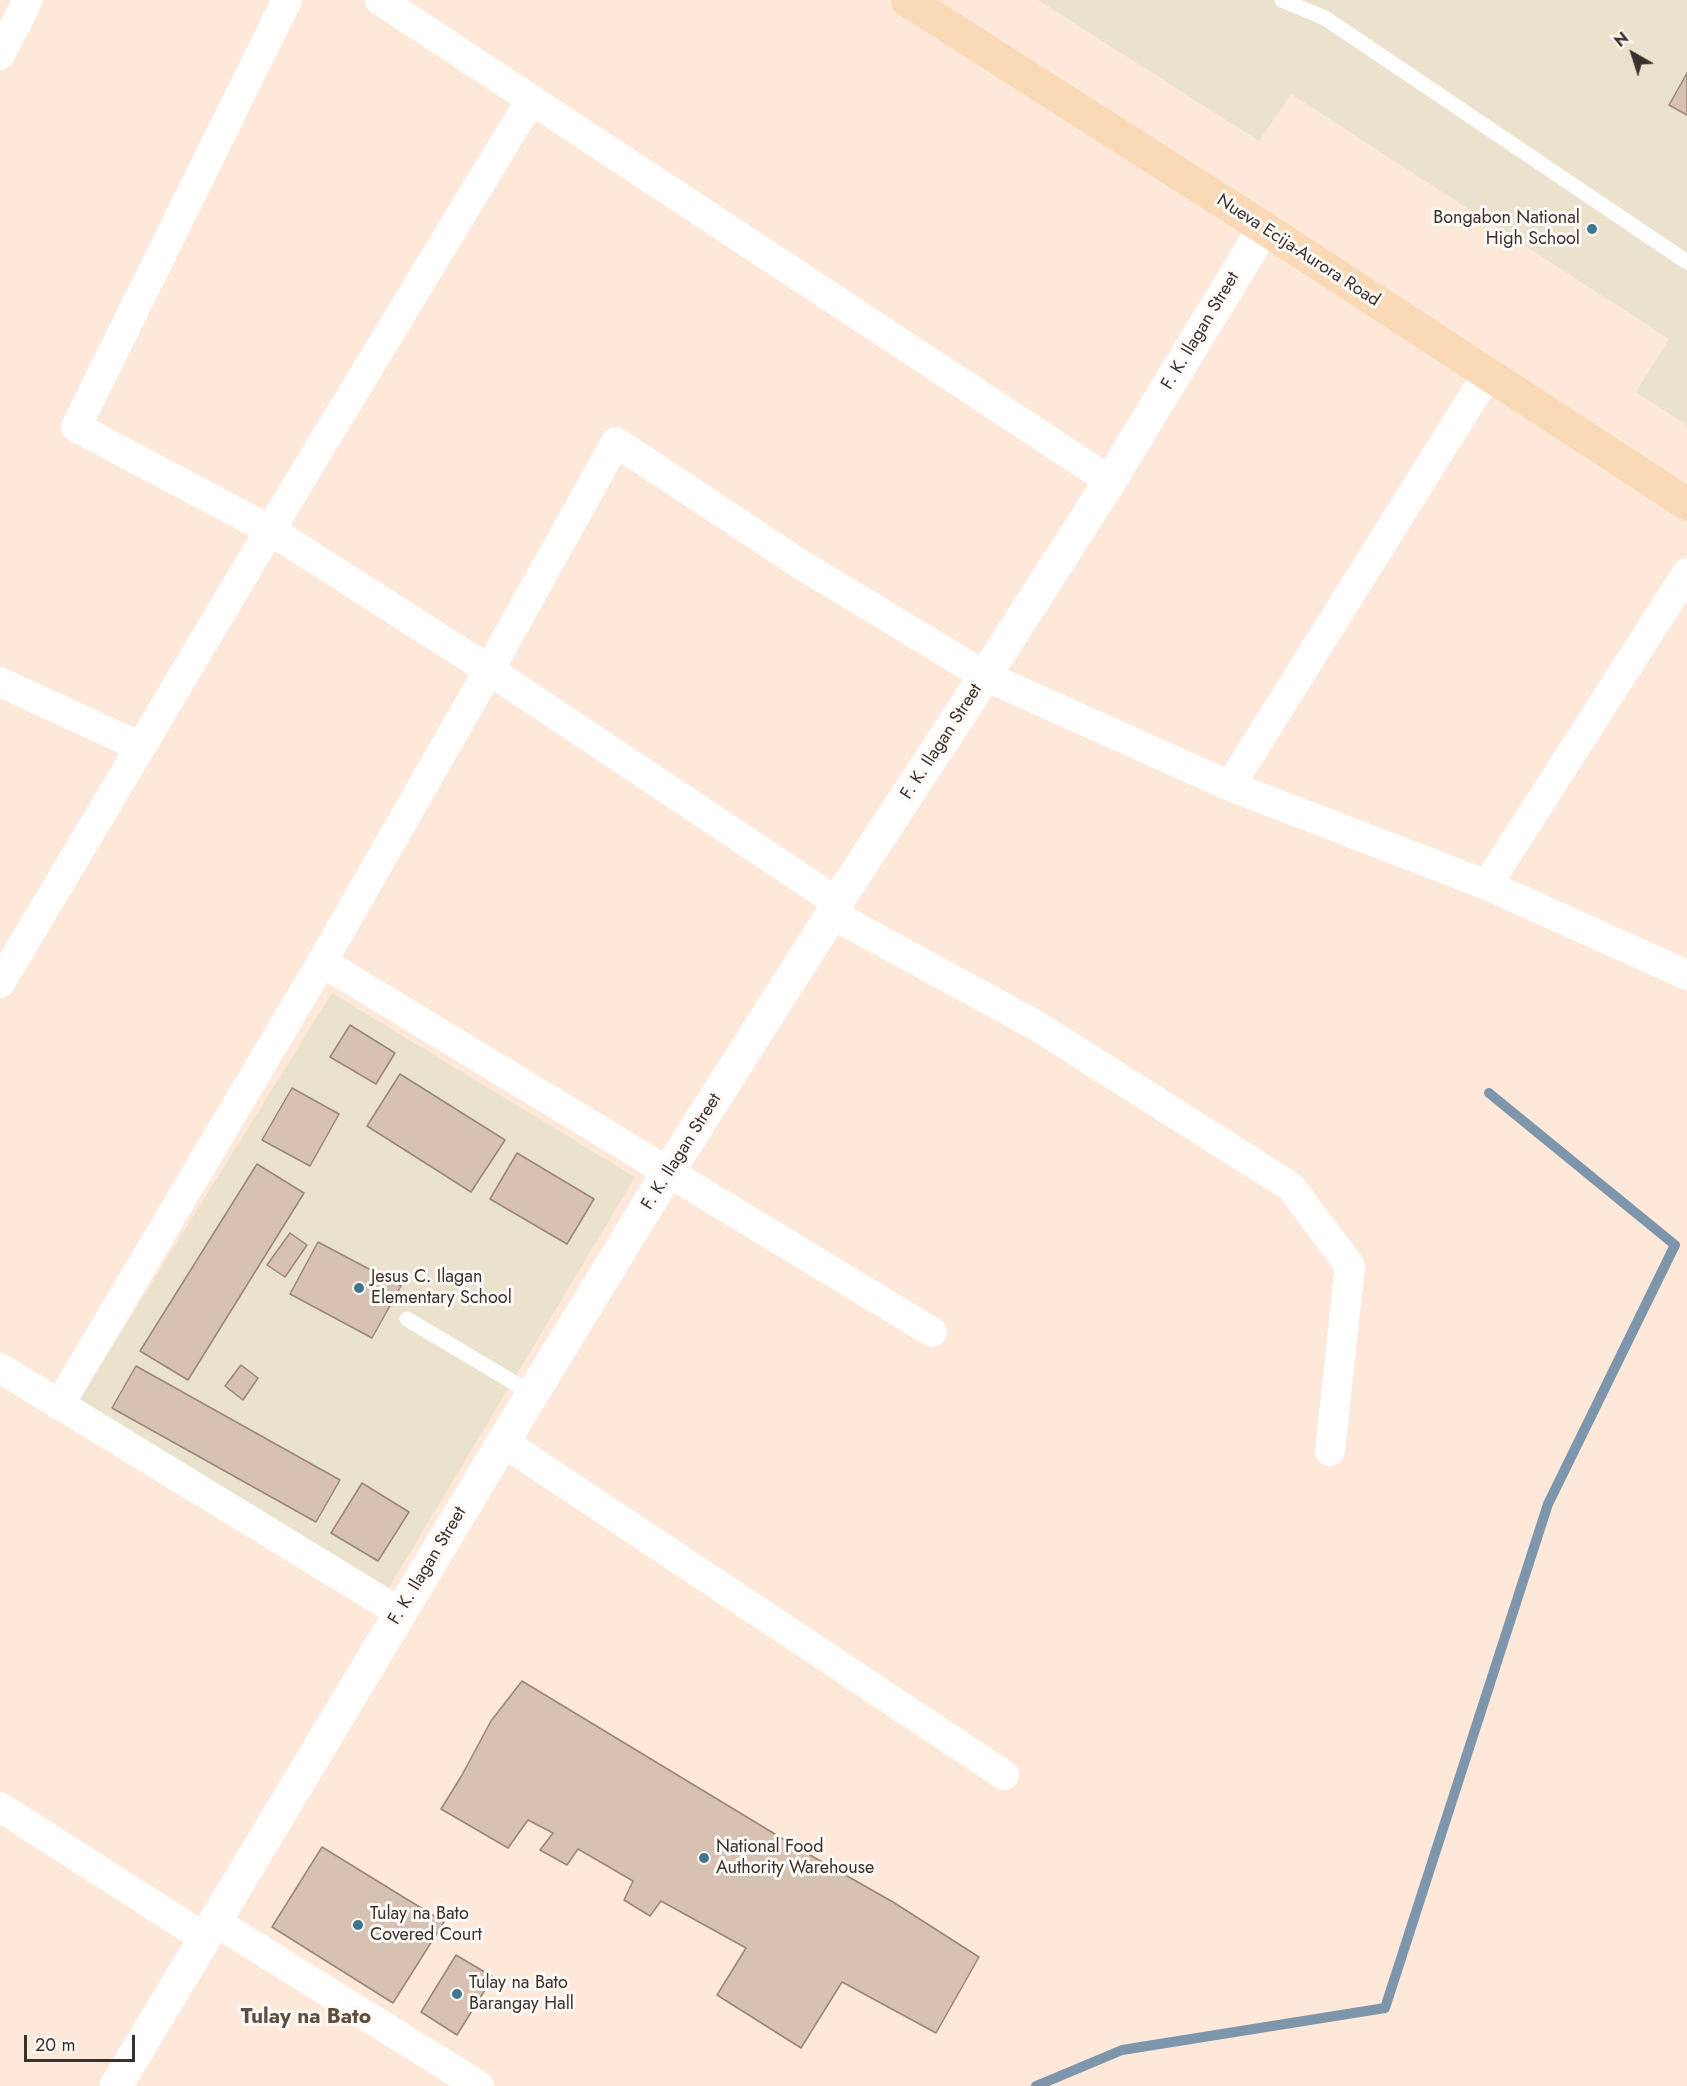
<!DOCTYPE html>
<style>
body{margin:0}
#map{position:relative;width:1687px;height:2086px;overflow:hidden;background:#fee8d9;font-family:Jost,sans-serif}
canvas{display:block}
.north{position:absolute;left:1603px;top:24px;width:60px;height:60px;-webkit-text-stroke:4px #fdf9f6;paint-order:stroke;rotate:321deg;font-size:16px;font-weight:700;line-height:24px;text-align:center;color:#3a312c}
.north::after{content:'';display:block;margin:auto;width:21px;height:27px;background:#3a312c;clip-path:polygon(50% 0,100% 100%,50% 72%,0 100%)}
.scale{position:absolute;left:24px;top:2035px;width:111px;height:27px;box-sizing:border-box;border:3px solid #3a312c;border-top:0;padding-left:8px;font-size:18px;line-height:21px;white-space:nowrap;color:#3a312c;-webkit-text-stroke:4px #fdf9f6;paint-order:stroke}
</style>
<div id="map">
<canvas width="1687" height="2086"></canvas>
<div class="north">N</div>
<div class="scale">20 m</div>
</div>
<script>
const ctx = document.querySelector('canvas').getContext('2d');
ctx.lineJoin = 'round';
function fill(path, color) { ctx.fillStyle = color; ctx.fill(path, 'evenodd'); }
const toPath = rows => new Path2D(rows.map(r => 'M' + r).join(''));
function strokePath(path, color, width, dash) { ctx.strokeStyle = color; ctx.lineWidth = width; ctx.lineCap = dash ? 'butt' : 'round'; ctx.setLineDash(dash || []); ctx.stroke(path); }
function label(font, color, halo, rows, align = 'center') {
  ctx.font = font + ' Jost,sans-serif'; ctx.lineWidth = 6; ctx.setLineDash([]); ctx.textBaseline = 'middle'; ctx.strokeStyle = halo; ctx.fillStyle = color; for (const [text, x, y, turn = 0] of rows) {
    ctx.save(); ctx.translate(x, y); ctx.rotate((+turn || 0) * Math.PI / 180); ctx.textAlign = isNaN(turn) ? turn : align; if (halo) ctx.strokeText(text, 0, 0); ctx.fillText(text, 0, 0); ctx.restore();
  }
}
fill(toPath([
 [1038,0,1687,0,1687,425,1636,392,1669,339,1291,94,1259,141],
 [332,993,635,1177,387,1591,79,1400]
]), '#ebe2cd');
strokePath(toPath([
 [1036,2086,1122,2050,1385,2008,1548,1504,1675,1245,1489,1093]
]), '#7e96ab', 10);
const building = toPath([
 [1687,73,1687,115,1669,105,1687,73],
 [350,1025,395,1053,376,1084,330,1057,350,1025],
 [400,1074,505,1140,471,1192,367,1126,400,1074],
 [292,1088,339,1114,310,1166,262,1140,292,1088],
 [517,1153,594,1199,567,1244,490,1199,517,1153],
 [257,1164,304,1193,188,1380,140,1351,257,1164],
 [290,1233,307,1245,285,1277,267,1265,290,1233],
 [318,1242,401,1286,372,1338,290,1294,318,1242],
 [241,1365,258,1378,243,1400,225,1386,241,1365],
 [136,1366,340,1480,316,1522,112,1408,136,1366],
 [362,1483,409,1512,378,1561,331,1533,362,1483],
 [522,1681,803,1851,893,1902,979,1957,936,2033,842,1982,801,2048,717,1995,746,1948,661,1901,650,1916,624,1900,633,1881,578,1849,567,1865,540,1850,553,1833,528,1820,508,1848,441,1809,462,1775,491,1721,522,1681],
 [322,1847,444,1922,393,2003,272,1927,322,1847],
 [456,1955,493,1977,457,2035,421,2012,456,1955]
]);
fill(building, '#d6c1b2');
strokePath(building, '#9a8678', 1.5);
strokePath(toPath([
 [1282,0,1325,18,1687,262],
 [407,1319,533,1394]
]), '#fff', 15);
strokePath(toPath([
 [287,0,76,427,270,530,489,670,837,902],
 [380,0,1110,481],
 [0,55,28,0],
 [0,682,141,747],
 [1230,786,1487,375],
 [1487,885,1687,573],
 [832,914,1037,1026,1291,1187,1350,1266,1330,1451],
 [322,962,932,1332],
 [0,983,270,530,530,101],
 [0,1368,401,1613],
 [59,1405,322,962,489,670,616,442,797,562,985,676,1230,786,1487,885,1687,975],
 [503,1442,1004,1775],
 [0,1807,206,1939],
 [216,1922,479,2086]
]), '#fff', 30);
strokePath(toPath([
 [116,2086,503,1442,668,1172,832,914,837,902,985,676,1110,481,1264,228]
]), '#fff', 33);
strokePath(toPath([
 [907,0,1264,228,1687,504]
]), '#fad9b6', 33);
for (const [x, y, r, color] of [
 [1592,229,6,"#3c778f"],
 [359,1288,6,"#3c778f"],
 [704,1858,6,"#3c778f"],
 [358,1925,6,"#3c778f"],
 [457,1994,6,"#3c778f"]
]) { const dot = new Path2D(); dot.arc(x, y, r, 0, 2 * Math.PI); ctx.fillStyle = color; ctx.fill(dot); strokePath(dot, '#fdf9f6', 2); }
label('18px', '#3a312c', '#fdf9f6', [
 ["Bongabon National",1580,219,"right"],
 ["High School",1580,240,"right"],
 ["Jesus C. Ilagan",371,1278],
 ["Elementary School",371,1299],
 ["National Food",716,1848],
 ["Authority Warehouse",716,1869],
 ["Tulay na Bato",370,1915],
 ["Covered Court",370,1936],
 ["Tulay na Bato",469,1984],
 ["Barangay Hall",469,2005]
], 'left');
label('18px', '#3a312c', '#fdf9f6', [
 ["Nueva Ecija-Aurora Road",1298,251,33],
 ["F. K. Ilagan Street",1201,331,-59],
 ["F. K. Ilagan Street",942,742,-57],
 ["F. K. Ilagan Street",682,1152,-58],
 ["F. K. Ilagan Street",428,1566,-59]
]);
label('bold 21px', '#604e41', '#fdf9f6', [
 ["Tulay na Bato",306,2018]
]);
</script>
